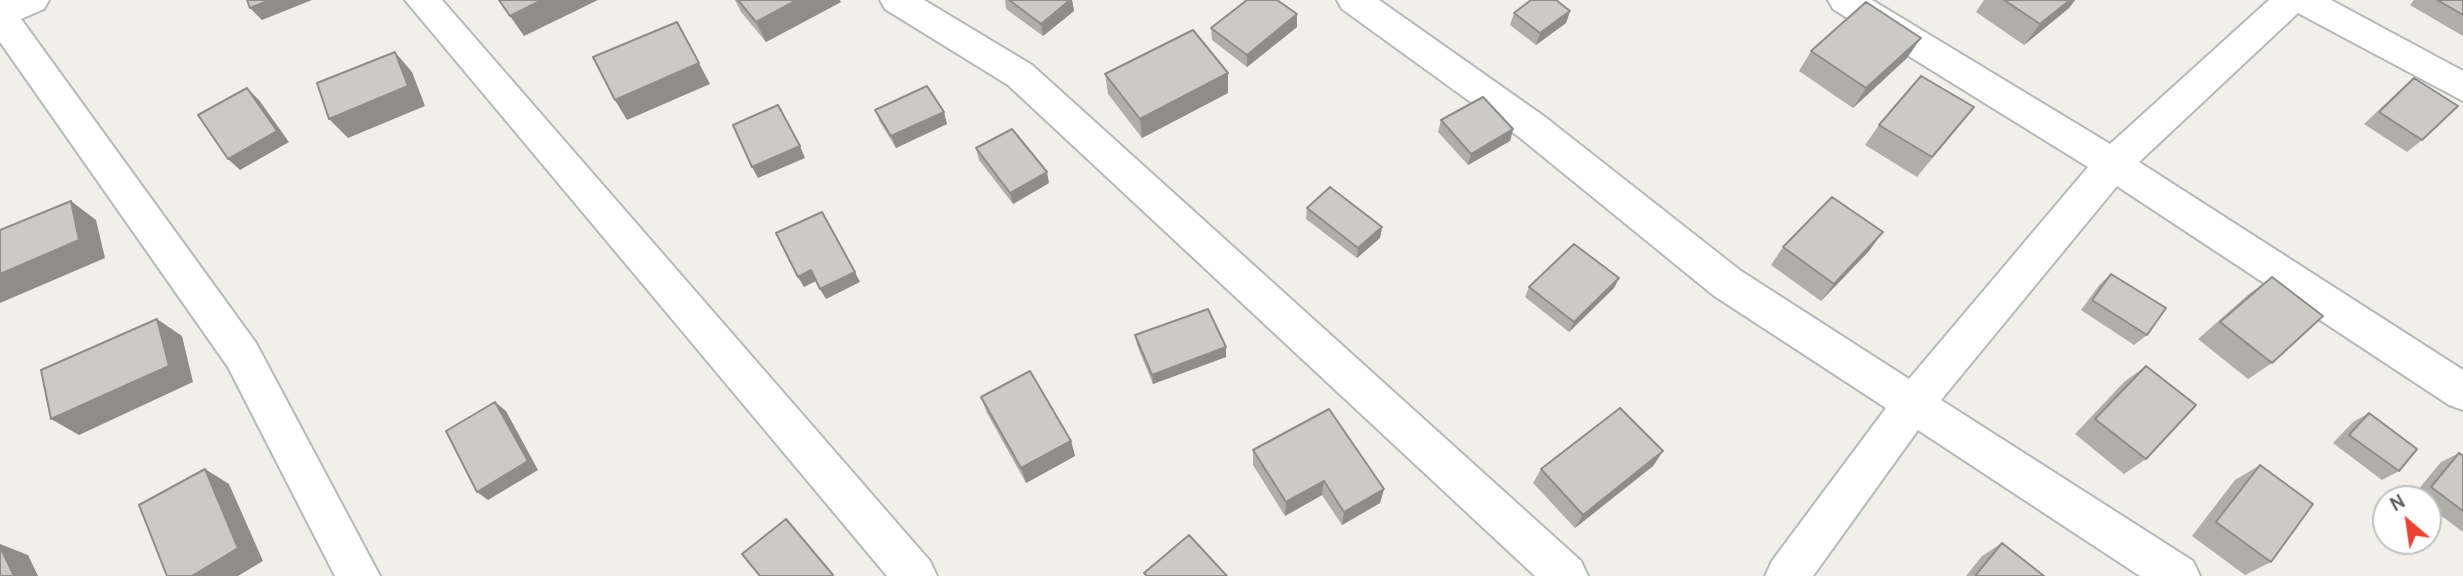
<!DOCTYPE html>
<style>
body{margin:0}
#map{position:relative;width:2463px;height:576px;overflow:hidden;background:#f1efe8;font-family:Cabin,sans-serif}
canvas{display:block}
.north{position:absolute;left:2372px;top:485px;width:70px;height:70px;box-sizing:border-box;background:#fff;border:2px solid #bfc1c3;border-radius:50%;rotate:331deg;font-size:19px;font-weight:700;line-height:28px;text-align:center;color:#5f6368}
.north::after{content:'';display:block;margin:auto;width:24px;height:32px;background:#ea4335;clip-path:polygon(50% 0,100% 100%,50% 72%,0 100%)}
</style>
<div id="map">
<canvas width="2463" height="576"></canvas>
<div class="north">N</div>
</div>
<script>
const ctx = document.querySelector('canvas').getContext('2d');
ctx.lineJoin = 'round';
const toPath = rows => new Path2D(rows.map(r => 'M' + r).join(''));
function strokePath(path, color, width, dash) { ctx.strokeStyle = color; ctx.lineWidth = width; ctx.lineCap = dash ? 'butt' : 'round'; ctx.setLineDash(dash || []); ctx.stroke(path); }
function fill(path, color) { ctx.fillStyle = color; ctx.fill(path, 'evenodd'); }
const minor = toPath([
 [0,0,49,0,44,9,21,19,256,343,380,576,335,576,228,367,0,42,0,0],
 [405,0,442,0,930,561,937,576,887,576,405,0],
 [880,0,924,0,1032,65,1581,561,1588,576,1535,576,1008,85,885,9,880,0],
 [1337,0,1379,0,1545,117,1741,271,1909,379,2088,167,1833,9,1828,0,1872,0,2110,144,2269,0,2331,0,2463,71,2463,101,2298,13,2139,162,2463,370,2463,410,2449,405,2117,186,1941,400,2193,561,2200,576,2140,576,1918,430,1813,576,1765,576,1772,561,1886,408,1713,295,1519,137,1342,9,1337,0]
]);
strokePath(minor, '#b5b8bc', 4);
fill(minor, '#fff');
fill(toPath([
 [735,0,738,0,841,2,766,42,741,12],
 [1005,0,1072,0,1074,11,1043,36,1006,9],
 [1984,0,2075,0,2069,8,2024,45,1976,12],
 [2414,0,2463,0,2463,36,2410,5],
 [1570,11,1566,23,1536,45,1510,25,1514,13],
 [1297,27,1247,67,1212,40,1211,28],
 [1811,51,1907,58,1853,108,1799,71],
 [1105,74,1228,93,1142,138,1108,94],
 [2414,78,2422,140,2407,152,2364,124,2400,90],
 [875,110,947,124,896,148,880,122],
 [1441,120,1513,129,1510,141,1468,165,1438,132],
 [1879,125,1958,127,1917,177,1865,145],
 [976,148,1049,183,1013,204,979,160],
 [1307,208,1382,227,1380,238,1357,258,1306,219],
 [1783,247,1869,251,1821,301,1771,265],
 [2111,274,2147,335,2134,345,2081,310,2100,284],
 [2272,277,2272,363,2248,379,2198,339,2249,294],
 [1619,278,1614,288,1569,332,1525,297,1529,287],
 [1135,335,1226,347,1226,357,1153,384,1137,345],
 [2146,366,2146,459,2124,474,2075,434,2124,382],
 [981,397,1071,441,1075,456,1026,483,987,413],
 [2369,413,2399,471,2382,480,2333,443,2353,422],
 [1253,450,1384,489,1380,503,1342,525,1322,495,1285,516,1253,465],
 [1663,451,1653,466,1575,528,1533,483,1541,469],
 [2459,453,2463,456,2463,532,2428,506,2428,499,2418,499,2413,496,2441,462],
 [2260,465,2271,562,2245,575,2192,536,2235,480],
 [2002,543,2044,576,1966,576,1982,556]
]), '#afaea9');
fill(toPath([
 [270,0,312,0,262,20,250,8],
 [542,0,598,0,524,36,510,16],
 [797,0,840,0,841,2,766,42,756,22],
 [1070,0,1072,0,1074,11,1043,36,1041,24],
 [2070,0,2075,0,2069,8,2024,45,2040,24],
 [1570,11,1566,23,1536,45,1540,33],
 [1297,14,1297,27,1247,67,1247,55],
 [677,22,710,84,627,120,615,100],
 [1921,38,1907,58,1853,108,1866,88],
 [395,52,412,72,425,106,348,138,329,119],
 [1228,73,1228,93,1142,138,1140,119],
 [247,88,259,100,289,142,240,170,228,159],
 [944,112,947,124,896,148,891,136],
 [1513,129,1510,141,1468,165,1471,154],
 [800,146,805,158,758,178,752,167],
 [1047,172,1049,183,1013,204,1010,193],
 [71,201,96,220,105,258,0,303,0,274],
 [1382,227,1380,238,1357,258,1358,248],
 [1883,232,1869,251,1821,301,1834,284],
 [811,270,816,281,804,287,798,277],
 [855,272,860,282,826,299,820,289],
 [1619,278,1614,288,1569,332,1574,322],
 [157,319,182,336,193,382,79,435,51,419],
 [1226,347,1226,357,1153,384,1152,375],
 [495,402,506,411,538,470,488,500,477,492],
 [1071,441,1075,456,1026,483,1021,468],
 [1663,451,1653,466,1575,528,1583,515],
 [205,469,229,484,263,561,238,576,192,576],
 [1324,481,1322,495,1285,516,1286,502],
 [1384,489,1380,503,1342,525,1344,512],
 [0,544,28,555,38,576,14,576,0,547]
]), '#8f8d8a');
const building = toPath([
 [247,0,270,0,250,8,247,0],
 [499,0,542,0,510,16,499,0],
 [738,0,797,0,756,22,738,0],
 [1009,0,1070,0,1041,24,1009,0],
 [1247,0,1277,0,1297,14,1247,55,1211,28,1247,0],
 [1531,0,1556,0,1570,11,1540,33,1514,13,1531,0],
 [2004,0,2070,0,2040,24,2004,0],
 [2437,0,2463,0,2463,15,2437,0],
 [1866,2,1921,38,1866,88,1811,51,1866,2],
 [677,22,699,63,615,100,593,57,677,22],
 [1193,30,1228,73,1140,119,1105,74,1193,30],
 [395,52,408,86,329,119,317,83,395,52],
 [1921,76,1974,107,1932,157,1879,125,1921,76],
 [2414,78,2458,106,2422,140,2379,112,2414,78],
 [927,86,944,112,891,136,875,110,927,86],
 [247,88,277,131,228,159,198,115,247,88],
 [1483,97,1513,129,1471,154,1441,120,1483,97],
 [778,105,800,146,752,167,733,125,778,105],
 [1012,129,1047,172,1010,193,976,148,1012,129],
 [1330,187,1382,227,1358,248,1307,208,1330,187],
 [1832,197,1883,232,1834,284,1783,247,1832,197],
 [71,201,79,240,0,274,0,230,71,201],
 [822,212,855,272,820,289,811,270,798,277,776,233,822,212],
 [1574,244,1619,278,1574,322,1529,287,1574,244],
 [2111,274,2166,308,2147,335,2092,300,2111,274],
 [2272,277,2323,316,2272,363,2220,322,2272,277],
 [1208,309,1226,347,1152,375,1135,335,1208,309],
 [157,319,169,366,51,419,41,370,157,319],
 [2146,366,2196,405,2146,459,2095,419,2146,366],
 [1030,371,1071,441,1021,468,981,397,1030,371],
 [495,402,528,461,477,492,446,431,495,402],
 [1620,408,1663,451,1583,515,1541,469,1620,408],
 [1329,409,1384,489,1344,512,1324,481,1286,502,1253,450,1329,409],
 [2369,413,2417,449,2399,471,2349,435,2369,413],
 [2459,453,2463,456,2463,511,2431,487,2459,453],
 [2260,465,2313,504,2271,562,2216,522,2260,465],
 [205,469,238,548,192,576,167,576,139,505,205,469],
 [786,519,833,575,832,576,760,576,742,554,786,519],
 [1189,535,1227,576,1147,576,1144,573,1189,535],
 [2002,543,2044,576,1975,576,2002,543],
 [0,547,14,576,0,576,0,547]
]);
fill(building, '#cccac5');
strokePath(building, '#8f8d8a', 2);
</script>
